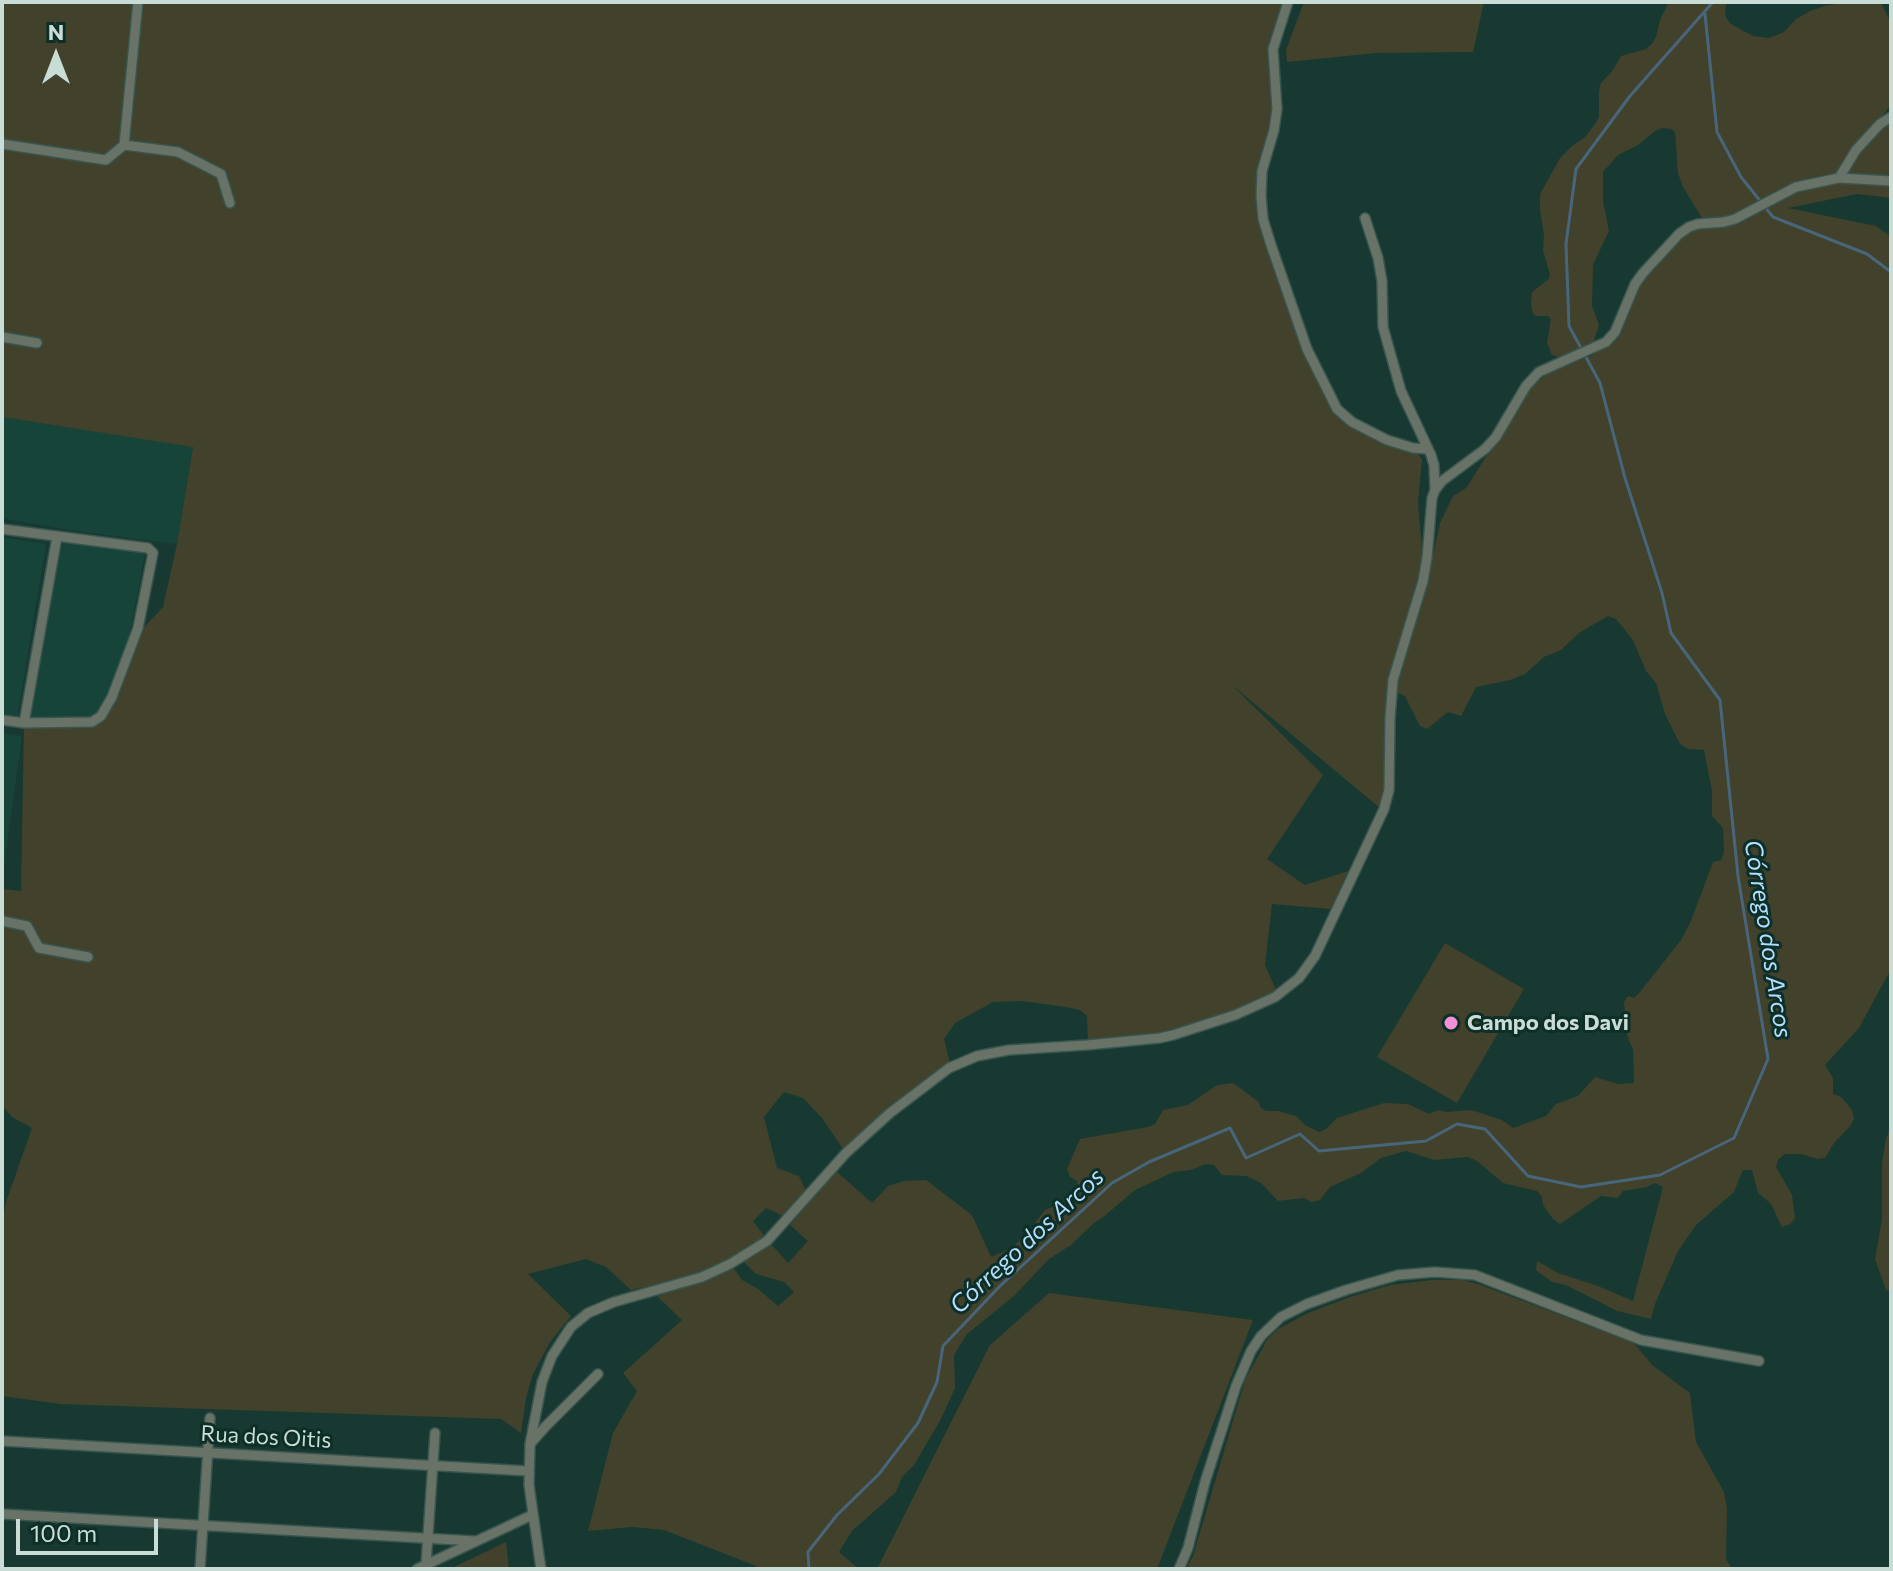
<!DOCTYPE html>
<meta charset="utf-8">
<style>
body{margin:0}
#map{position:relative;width:1893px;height:1571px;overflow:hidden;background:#183931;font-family:Commissioner,sans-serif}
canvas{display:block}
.frame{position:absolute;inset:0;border:4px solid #cadcd6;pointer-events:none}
.north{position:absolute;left:16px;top:16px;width:80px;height:80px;-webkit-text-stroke:6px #0d2f27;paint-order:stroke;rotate:0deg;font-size:22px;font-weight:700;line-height:32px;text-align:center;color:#cadcd6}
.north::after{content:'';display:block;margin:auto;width:28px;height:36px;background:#cadcd6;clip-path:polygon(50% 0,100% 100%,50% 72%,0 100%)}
.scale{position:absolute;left:16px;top:1519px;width:142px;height:36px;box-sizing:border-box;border:4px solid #cadcd6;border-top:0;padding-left:10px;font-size:24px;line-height:28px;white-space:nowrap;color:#cadcd6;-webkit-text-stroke:6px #0d2f27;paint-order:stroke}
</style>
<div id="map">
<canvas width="1893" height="1571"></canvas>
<div class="frame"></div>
<div class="north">N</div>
<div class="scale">100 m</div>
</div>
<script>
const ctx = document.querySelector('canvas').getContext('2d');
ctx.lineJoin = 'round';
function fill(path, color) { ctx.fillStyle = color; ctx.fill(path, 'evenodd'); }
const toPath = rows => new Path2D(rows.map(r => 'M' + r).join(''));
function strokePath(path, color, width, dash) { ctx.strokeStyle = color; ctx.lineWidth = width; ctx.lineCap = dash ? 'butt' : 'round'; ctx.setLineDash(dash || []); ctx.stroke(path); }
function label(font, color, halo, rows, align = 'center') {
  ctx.font = font + ' Commissioner,sans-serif'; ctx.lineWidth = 6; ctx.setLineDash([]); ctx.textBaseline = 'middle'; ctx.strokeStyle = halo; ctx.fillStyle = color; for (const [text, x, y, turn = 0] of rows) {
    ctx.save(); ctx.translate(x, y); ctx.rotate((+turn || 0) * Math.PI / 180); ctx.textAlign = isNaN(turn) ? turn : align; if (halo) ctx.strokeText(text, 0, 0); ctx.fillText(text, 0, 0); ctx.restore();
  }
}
fill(toPath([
 [2,417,193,446,177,544,69,530,2,518],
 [2,537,46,544,17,719,2,717],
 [63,542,145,553,130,632,109,700,93,719,24,723],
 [2,733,22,736,2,879]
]), '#174439');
fill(toPath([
 [2,2,1282,2,1269,52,1274,99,1271,127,1257,194,1298,338,1351,426,1364,433,1418,454,1422,459,1418,503,1423,562,1390,679,1386,787,1380,808,1232,685,1323,775,1267,859,1305,885,1348,871,1331,909,1272,904,1265,965,1277,992,1234,1011,1159,1033,1088,1041,1087,1016,1080,1010,1066,1007,1022,1001,993,1002,955,1023,944,1039,950,1063,843,1149,822,1118,803,1098,784,1092,764,1117,777,1168,799,1176,807,1193,785,1217,766,1208,753,1221,765,1237,729,1259,700,1272,668,1282,631,1290,606,1267,586,1259,528,1274,571,1316,550,1342,533,1374,526,1398,521,1433,501,1419,60,1404,2,1396,2,1222,6,1202,32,1128,12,1117,2,1105,2,889,21,891,24,723,85,722,101,716,134,638,163,607,177,544,193,447,2,417,2,339,40,340,2,331,2,155,4,142,2,142],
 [1304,2,1484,2,1473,52,1376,53,1287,62,1286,50],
 [1669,2,1727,2,1725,10,1726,18,1731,24,1753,36,1769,38,1784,32,1796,19,1810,11,1825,6,1846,2,1881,2,1891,24,1891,96,1889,107,1839,176,1795,185,1726,219,1702,218,1683,187,1678,173,1675,132,1671,129,1663,128,1655,131,1638,145,1618,155,1603,172,1603,201,1609,231,1593,265,1592,306,1599,325,1592,346,1562,358,1552,355,1547,343,1551,319,1548,316,1536,316,1533,314,1531,304,1532,292,1549,279,1550,275,1543,250,1544,235,1540,210,1540,194,1560,158,1572,146,1585,137,1595,124,1599,117,1599,91,1601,83,1613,70,1621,56,1646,49,1652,44,1656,37,1660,20],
 [1891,122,1891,178,1844,175,1850,161,1884,126],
 [1837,182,1891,183,1891,198,1857,194,1788,208,1876,226,1891,237,1891,969,1859,1028,1825,1065,1833,1078,1833,1094,1841,1097,1852,1110,1854,1118,1851,1125,1834,1143,1825,1158,1818,1159,1801,1154,1785,1154,1778,1160,1776,1167,1792,1195,1795,1218,1790,1224,1782,1227,1771,1204,1758,1193,1752,1170,1743,1170,1734,1192,1696,1225,1678,1251,1655,1304,1651,1319,1617,1311,1566,1285,1552,1282,1536,1270,1537,1261,1558,1273,1598,1286,1633,1301,1663,1187,1655,1183,1647,1187,1623,1191,1618,1198,1601,1196,1560,1224,1553,1219,1543,1205,1542,1197,1537,1191,1503,1183,1477,1161,1468,1157,1434,1160,1406,1151,1381,1158,1361,1173,1330,1187,1320,1200,1312,1202,1304,1198,1278,1201,1261,1183,1246,1176,1222,1175,1214,1165,1206,1164,1191,1170,1174,1172,1135,1190,1102,1218,1095,1222,1071,1245,1049,1259,1014,1296,967,1334,954,1355,955,1388,940,1421,914,1465,902,1477,896,1492,852,1531,839,1552,859,1569,757,1569,756,1566,664,1530,632,1527,588,1531,613,1433,637,1391,623,1373,682,1320,657,1296,703,1281,733,1267,742,1280,757,1288,778,1306,794,1292,784,1282,756,1274,743,1261,770,1243,788,1263,808,1241,790,1225,835,1170,872,1203,888,1186,904,1181,926,1180,972,1215,991,1257,1012,1248,1029,1231,1044,1211,1073,1196,1078,1190,1077,1181,1070,1177,1067,1169,1080,1139,1148,1127,1155,1124,1163,1110,1188,1105,1217,1085,1233,1083,1259,1102,1260,1107,1266,1111,1278,1111,1296,1116,1305,1125,1319,1132,1326,1129,1337,1118,1384,1103,1408,1104,1429,1114,1438,1110,1446,1112,1471,1110,1502,1120,1513,1128,1546,1116,1556,1104,1578,1096,1595,1077,1618,1084,1634,1083,1633,1050,1627,1035,1624,1002,1628,996,1634,998,1640,992,1681,940,1690,923,1713,862,1721,860,1724,852,1723,828,1712,816,1712,791,1704,750,1688,749,1680,744,1665,714,1656,683,1646,671,1633,640,1616,619,1608,616,1579,633,1561,650,1544,657,1525,674,1510,680,1476,687,1461,716,1448,712,1427,729,1420,726,1405,696,1398,693,1397,679,1427,584,1440,523,1453,496,1466,488,1489,452,1500,439,1529,389,1548,373,1591,356,1611,342,1624,320,1640,284,1655,263,1688,230,1728,225,1796,191],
 [1445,943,1524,989,1457,1103,1377,1057],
 [1891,1126,1891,1292,1886,1290,1875,1259,1882,1220,1882,1163,1886,1139],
 [1432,1280,1463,1280,1478,1284,1634,1343,1652,1365,1690,1393,1696,1442,1724,1492,1727,1508,1726,1559,1732,1569,1186,1569,1193,1556,1245,1380,1267,1340,1278,1329,1308,1313,1350,1297,1390,1285],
 [1049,1293,1253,1320,1157,1569,877,1569,990,1345],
 [506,1542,509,1568,450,1569]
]), '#41412c');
strokePath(toPath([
 [1705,14,1717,132,1741,177,1773,217,1867,254,1891,272],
 [809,1569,808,1552,837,1515,879,1474,918,1423,937,1382,943,1346,1000,1286,1112,1183,1149,1162,1230,1128,1246,1158,1300,1134,1319,1151,1426,1141,1457,1124,1485,1129,1528,1176,1581,1187,1660,1175,1734,1138,1768,1059,1738,876,1720,700,1671,633,1662,593,1625,478,1600,383,1569,326,1566,244,1576,169,1630,96,1713,2]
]), '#48667b', 3);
const street = toPath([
 [1288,2,1273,49,1277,109,1274,130,1262,171,1261,196,1263,219,1270,242,1307,349,1337,409,1352,422,1387,440,1413,448,1428,449],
 [2,144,106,160,124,145,138,2],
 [124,145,178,152,221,174,230,203],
 [1839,178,1891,181],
 [1365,218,1378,258,1382,281,1383,327,1401,391,1431,455,1434,465,1435,490],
 [2,337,37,343],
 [2,529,148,548,153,553,138,628,112,697,101,716,92,722,24,723,2,720],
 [24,723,57,537],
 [2,921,27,926,39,948,88,957],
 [2,1441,528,1471],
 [530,1444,542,1382,552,1356,571,1327,588,1313,614,1302,702,1277,730,1264,767,1241,846,1153,890,1113,949,1068,977,1056,1009,1050,1087,1045,1160,1038,1173,1035,1235,1015,1275,997,1299,978,1315,956,1384,809,1389,790,1390,718,1393,680,1423,581,1427,558,1432,498,1435,490,1442,481,1485,449,1496,437,1526,386,1539,372,1606,342,1615,332,1635,284,1643,273,1679,234,1689,227,1698,224,1724,222,1735,219,1796,187,1839,178,1856,150,1880,124,1891,117],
 [2,1514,475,1541],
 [426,1564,435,1433],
 [200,1569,210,1418],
 [417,1569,532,1515],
 [541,1569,529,1485,530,1444,546,1426,598,1374],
 [1179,1569,1188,1548,1205,1482,1236,1386,1251,1351,1261,1336,1281,1317,1307,1304,1346,1290,1398,1275,1435,1272,1475,1275,1641,1340,1759,1361]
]);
strokePath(street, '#38564f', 12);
strokePath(street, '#697267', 9);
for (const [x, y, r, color] of [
 [1451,1023,8,"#f391d6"]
]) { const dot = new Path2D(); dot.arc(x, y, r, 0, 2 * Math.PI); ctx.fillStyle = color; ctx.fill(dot); strokePath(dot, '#0d2f27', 3); }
label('bold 22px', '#cadcd6', '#0d2f27', [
 ["Campo dos Davi",1467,1023]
], 'left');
label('22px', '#cadcd6', '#0d2f27', [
 ["Rua dos Oitis",266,1437,3]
]);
label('italic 24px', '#b3defe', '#0d2f27', [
 ["Córrego dos Arcos",1768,939,81],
 ["Córrego dos Arcos",1027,1241,-43]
]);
</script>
